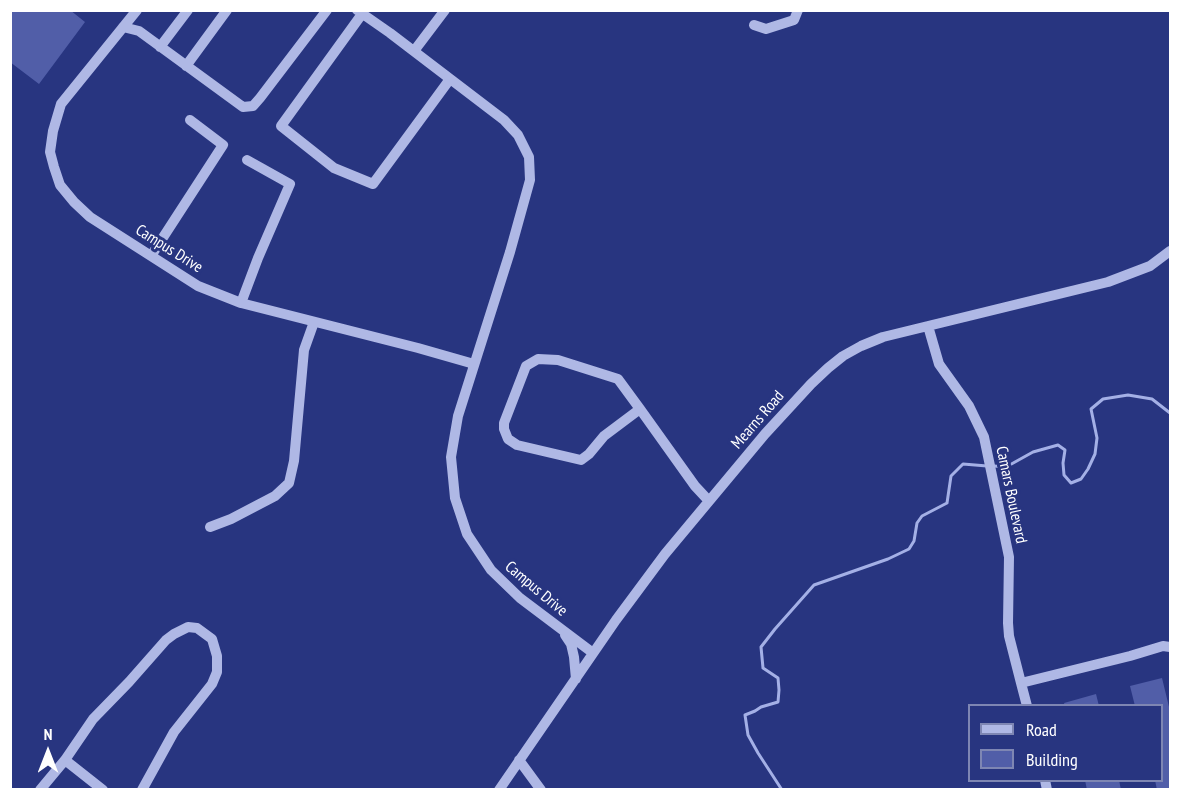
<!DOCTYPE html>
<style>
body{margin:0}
#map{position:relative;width:1181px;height:800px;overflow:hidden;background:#283580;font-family:"PT Sans Narrow",sans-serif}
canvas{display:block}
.frame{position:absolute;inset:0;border:12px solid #fff;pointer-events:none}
.legend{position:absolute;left:968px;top:704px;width:195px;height:78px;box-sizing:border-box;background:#283580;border:2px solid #7e86b3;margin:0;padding:8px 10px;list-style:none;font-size:18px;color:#fff}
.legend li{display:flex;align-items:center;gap:12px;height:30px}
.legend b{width:30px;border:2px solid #7e86b3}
.north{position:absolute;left:18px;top:722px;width:60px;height:60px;-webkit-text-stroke:4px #283580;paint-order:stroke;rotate:0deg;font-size:16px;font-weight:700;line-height:24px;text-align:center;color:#fff}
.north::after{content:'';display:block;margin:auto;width:21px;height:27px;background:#fff;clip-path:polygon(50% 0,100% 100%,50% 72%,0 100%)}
</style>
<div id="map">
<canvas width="1181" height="800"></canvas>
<div class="frame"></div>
<ul class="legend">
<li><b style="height:8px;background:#afb8e5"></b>Road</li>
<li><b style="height:16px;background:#515ea8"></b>Building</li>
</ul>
<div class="north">N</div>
</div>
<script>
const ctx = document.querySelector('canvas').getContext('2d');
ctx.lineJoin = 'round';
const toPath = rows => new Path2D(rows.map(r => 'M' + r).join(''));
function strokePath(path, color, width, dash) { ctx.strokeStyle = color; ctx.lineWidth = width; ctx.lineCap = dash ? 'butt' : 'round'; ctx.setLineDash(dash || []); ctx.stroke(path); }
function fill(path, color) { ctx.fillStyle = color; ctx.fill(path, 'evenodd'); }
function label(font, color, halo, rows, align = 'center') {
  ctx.font = font + ' "PT Sans Narrow",sans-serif'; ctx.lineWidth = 6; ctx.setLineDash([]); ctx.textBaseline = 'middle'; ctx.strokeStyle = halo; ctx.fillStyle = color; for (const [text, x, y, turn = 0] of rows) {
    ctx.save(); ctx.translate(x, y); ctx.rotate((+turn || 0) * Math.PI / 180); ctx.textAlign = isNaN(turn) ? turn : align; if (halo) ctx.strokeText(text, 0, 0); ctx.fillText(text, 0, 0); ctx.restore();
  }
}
strokePath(toPath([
 [994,466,1006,467,1033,452,1058,445,1065,450,1063,463,1064,475,1071,483,1081,479,1088,469,1095,454,1097,438,1091,409,1103,399,1128,395,1152,399,1170,413],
 [782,790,758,753,748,735,745,715,755,711,761,707,778,702,779,690,778,678,763,668,761,647,775,629,814,585,888,559,909,549,914,541,917,523,922,516,947,503,951,476,963,464,987,466]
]), '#a4b0e6', 3);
fill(toPath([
 [10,10,70,10,85,22,39,84,10,62],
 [1162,678,1170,711,1170,790,1157,790,1155,780,1162,780,1162,706,1135,706,1130,686],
 [1096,694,1099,706,1065,706,1064,703],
 [1085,780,1119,780,1121,790,1087,790]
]), '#515ea8');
strokePath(toPath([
 [137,10,61,104,53,131,50,152,54,167,60,185,74,202,90,217,198,286,241,303,418,348,474,364],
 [357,10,390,33,504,120,518,135,529,157,530,180,510,252,458,416,451,457,455,498,467,534,491,570,520,598,593,653],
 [362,14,281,126,334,168,373,184,450,79],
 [754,25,766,29,794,20,798,10],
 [123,27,139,31,243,107,253,106,260,98,327,10],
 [160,47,188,10],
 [414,51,445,10],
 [186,66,227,10],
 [151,256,223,145,190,120],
 [241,303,258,258,290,184,247,160],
 [928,326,939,364,969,406,984,437,1009,557,1008,623,1009,636,1021,683],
 [640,409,604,436,589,454,581,460,517,445,508,439,504,429,504,423,526,366,538,359,558,360,618,379,640,409,695,486,709,501],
 [210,527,231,519,275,496,289,483,294,461,304,350,314,322],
 [565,635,571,644,574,657,576,679],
 [1027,706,1021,683,1130,656,1163,646,1170,647],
 [65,760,103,790],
 [519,760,541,790],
 [1045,780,1047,790],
 [40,790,65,760,93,719,129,682,166,640,174,634,188,627,197,628,212,639,217,656,217,672,212,684,174,732,142,790],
 [499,790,616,620,665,554,765,434,811,384,828,368,843,356,861,346,883,337,1108,282,1150,266,1170,251]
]), '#afb8e5', 10);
label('16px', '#fff', '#283580', [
 ["Campus Drive",169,249,32],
 ["Mearns Road",758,420,-49],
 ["Camars Boulevard",1011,495,78],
 ["Campus Drive",536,589,40]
]);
</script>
